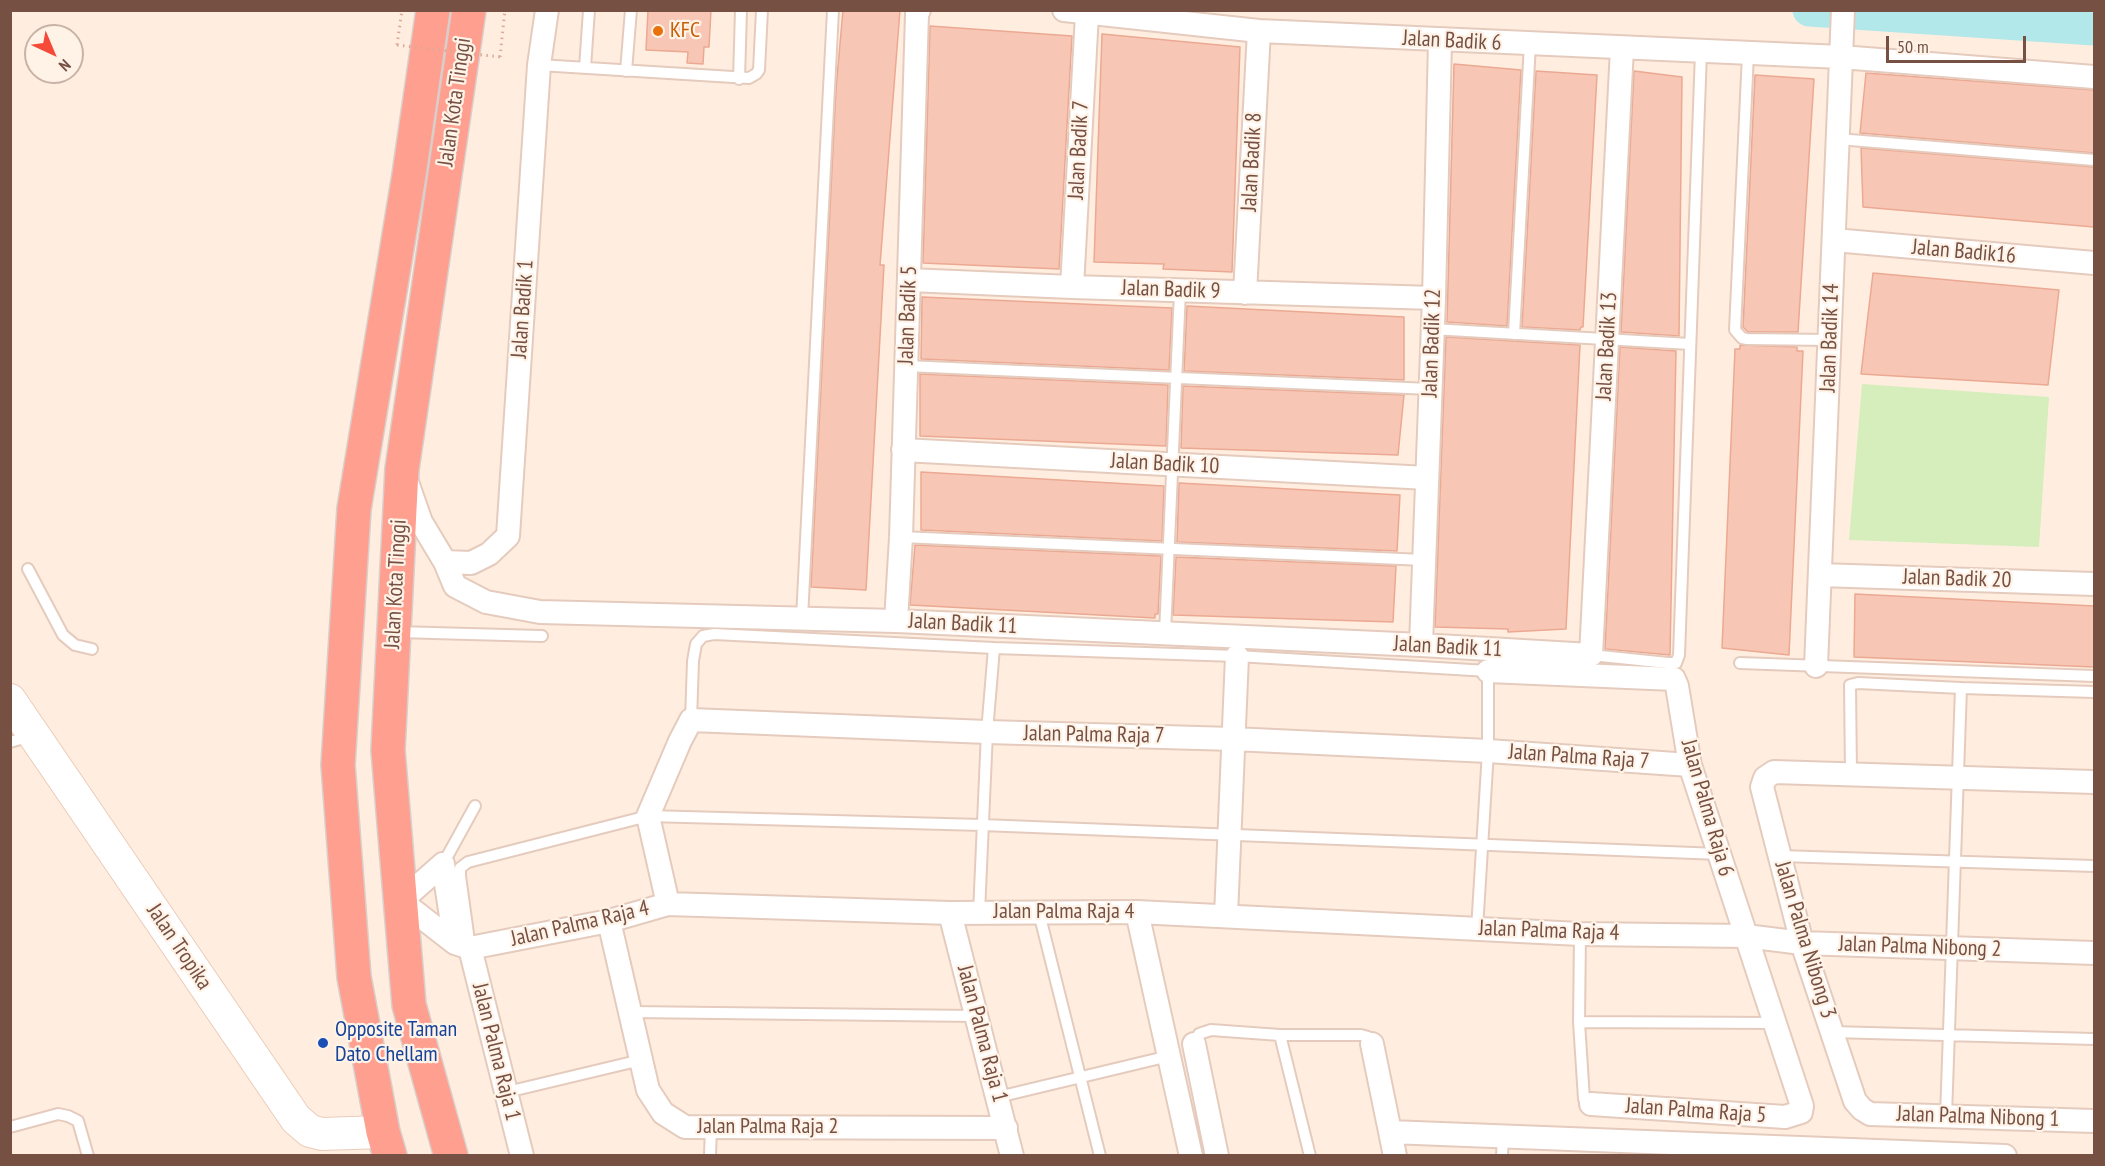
<!DOCTYPE html>
<style>
body{margin:0}
#map{position:relative;width:2105px;height:1166px;overflow:hidden;background:#ffeedf;font-family:"PT Sans Narrow",sans-serif}
canvas{display:block}
.frame{position:absolute;inset:0;border:12px solid #775044;pointer-events:none}
.north{position:absolute;left:24px;top:24px;width:60px;height:60px;box-sizing:border-box;background:#fff3e7;border:2px solid #c9b2a6;border-radius:50%;rotate:136deg;font-size:16px;font-weight:700;line-height:24px;text-align:center;color:#775044}
.north::after{content:'';display:block;margin:auto;width:21px;height:27px;background:#f54a37;clip-path:polygon(50% 0,100% 100%,50% 72%,0 100%)}
.scale{position:absolute;left:1886px;top:36px;width:140px;height:27px;box-sizing:border-box;border:3px solid #775044;border-top:0;padding-left:8px;font-size:18px;line-height:21px;white-space:nowrap;color:#775044;-webkit-text-stroke:4px #fff3e7;paint-order:stroke}
</style>
<div id="map">
<canvas width="2105" height="1166"></canvas>
<div class="frame"></div>
<div class="north">N</div>
<div class="scale">50 m</div>
</div>
<script>
const ctx = document.querySelector('canvas').getContext('2d');
ctx.lineJoin = 'round';
function fill(path, color) { ctx.fillStyle = color; ctx.fill(path, 'evenodd'); }
const toPath = rows => new Path2D(rows.map(r => 'M' + r).join(''));
function strokePath(path, color, width, dash) { ctx.strokeStyle = color; ctx.lineWidth = width; ctx.lineCap = dash ? 'butt' : 'round'; ctx.setLineDash(dash || []); ctx.stroke(path); }
function label(font, color, halo, rows, align = 'center') {
  ctx.font = font + ' "PT Sans Narrow",sans-serif'; ctx.lineWidth = 4.5; ctx.setLineDash([]); ctx.textBaseline = 'middle'; ctx.strokeStyle = halo; ctx.fillStyle = color; for (const [text, x, y, turn = 0] of rows) {
    ctx.save(); ctx.translate(x, y); ctx.rotate((+turn || 0) * Math.PI / 180); ctx.textAlign = isNaN(turn) ? turn : align; if (halo) ctx.strokeText(text, 0, 0); ctx.fillText(text, 0, 0); ctx.restore();
  }
}
fill(toPath([
 [1862,384,2049,397,2039,547,1849,540]
]), '#d6edbc');
strokePath(toPath([
 [1809,10,2094,29]
]), '#b2e8ea', 33);
const building = toPath([
 [648,10,711,10,709,47,704,47,703,64,687,63,688,52,646,50,648,10],
 [843,10,900,10,880,265,884,265,866,590,811,587,836,89,843,10],
 [930,26,1072,36,1059,269,923,263,930,26],
 [1102,34,1240,47,1232,272,1163,269,1164,264,1094,262,1102,34],
 [1454,64,1521,70,1507,326,1447,322,1454,64],
 [1536,71,1597,75,1583,327,1581,327,1580,330,1522,327,1536,71],
 [1634,71,1682,77,1679,336,1621,332,1634,71],
 [1866,73,2094,90,2094,153,1860,133,1866,73],
 [1755,75,1814,79,1798,332,1748,332,1743,327,1755,75],
 [1861,148,2094,167,2094,227,1863,207,1861,148],
 [1873,273,2059,290,2048,385,1861,374,1873,273],
 [922,297,1172,308,1169,370,921,359,922,297],
 [1187,306,1404,317,1404,380,1184,371,1187,306],
 [1446,337,1580,345,1566,629,1508,632,1508,629,1435,627,1446,337],
 [1740,345,1797,347,1797,351,1803,351,1789,655,1722,648,1735,349,1740,349,1740,345],
 [1620,347,1676,351,1670,655,1605,649,1620,347],
 [920,374,1168,385,1166,446,920,436,920,374],
 [1183,386,1404,395,1398,455,1181,448,1183,386],
 [921,472,1164,486,1162,541,921,530,921,472],
 [1179,483,1400,495,1397,551,1177,542,1179,483],
 [915,545,1161,556,1158,614,1155,614,1155,618,910,605,915,545],
 [1176,557,1396,566,1393,622,1173,615,1176,557],
 [1855,594,2094,606,2094,667,1854,657,1855,594]
]);
fill(building, '#f7c6b4');
strokePath(building, '#eba993', 1.5);
const lane = toPath([
 [1748,54,1735,330,1742,338,1747,339,1830,340],
 [539,65,749,78,756,74,759,70,762,10],
 [585,68,589,10],
 [626,71,631,10],
 [739,79,741,10],
 [1838,139,2094,160],
 [1432,329,1690,344],
 [1514,334,1530,44],
 [906,366,1430,389],
 [901,537,1424,560],
 [28,569,63,635,75,645,92,649],
 [802,618,833,10],
 [397,632,542,636],
 [1165,633,1180,291],
 [1591,655,1668,663,1676,663,1679,655,1701,52],
 [1740,663,2094,676],
 [691,720,693,661,696,644,703,636,714,634,994,648,1237,656,1488,671,1488,751,1477,929],
 [10,742,31,736],
 [1851,775,1850,685,1858,683,1961,688],
 [1780,856,2094,866],
 [443,864,475,806],
 [979,913,987,732,994,648],
 [1039,913,1100,1156],
 [1580,934,1579,1022,1584,1099,1587,1103,1590,1104],
 [470,948,460,876,460,868,468,862,648,816,982,825,1719,854],
 [630,1012,976,1016],
 [1579,1022,1773,1023],
 [1832,1032,2094,1039],
 [1280,1035,1310,1156],
 [1194,1044,1199,1034,1211,1030,1280,1035,1361,1035,1368,1037,1372,1044],
 [507,1092,641,1060],
 [998,1097,1169,1056],
 [1946,1116,1961,688,2094,692],
 [10,1127,58,1114,68,1116,78,1121,88,1156],
 [710,1156,711,1127],
 [1502,1156,1503,1136]
]);
const street = toPath([
 [1064,10,1259,31,1841,57,2094,77],
 [1834,240,2094,263],
 [909,280,1072,287,1434,298],
 [1072,287,1087,14],
 [1245,293,1259,31],
 [903,450,1427,478],
 [407,482,421,522,445,562,455,586,486,602,540,612,896,621,1421,645,1591,655,1622,48],
 [445,562,471,563,489,554,508,536,539,65,547,10],
 [1820,575,2094,584],
 [896,621,901,537,917,14,919,10],
 [1421,645,1434,298,1440,41],
 [1816,666,1843,10],
 [1488,671,1674,679,1677,686,1690,765,1802,1106,1801,1112,1785,1117,1591,1104],
 [2094,782,1774,772,1765,778,1762,787,1802,943,1855,1101,1862,1109,1870,1114,2094,1121],
 [443,864,401,901,455,943,470,948,609,921,668,904,950,913,1137,912,1580,934,1746,936,1802,943,2094,953],
 [443,864,455,943],
 [668,904,648,816,680,741,691,720,987,732,1233,739,1488,751,1690,765],
 [1137,912,1191,1156],
 [950,913,1012,1156],
 [1226,916,1237,656],
 [609,921,648,1090,663,1113,685,1127,1006,1128],
 [470,948,522,1156],
 [1194,1044,1217,1156],
 [1372,1044,1395,1156],
 [1390,1132,2005,1156]
]);
const secondary = toPath([
 [10,700,296,1119,310,1131,322,1134,383,1132]
]);
const highway = toPath([
 [390,1156,383,1132,354,977,338,765,354,509,409,175,433,10],
 [451,1156,409,1005,388,750,402,469,469,10]
]);
strokePath(lane, '#e5cbbd', 14);
strokePath(street, '#e5cbbd', 26);
strokePath(secondary, '#ebcbb9', 34);
strokePath(highway, '#d9cecb', 36);
strokePath(toPath([
 [397,45,402,10],
 [500,57,505,10]
]), '#dba997', 3, [1.5, 4.5]);
strokePath(lane, '#fff', 10);
strokePath(street, '#fff', 22);
strokePath(secondary, '#fff', 32);
strokePath(highway, '#ff9f8f', 33);
strokePath(toPath([
 [397,45,500,57]
]), '#dba997', 3, [1.5, 4.5]);
for (const [x, y, r, color] of [
 [658,31,6,"#e8710a"],
 [323,1043,6,"#1a4fb4"]
]) { const dot = new Path2D(); dot.arc(x, y, r, 0, 2 * Math.PI); ctx.fillStyle = color; ctx.fill(dot); strokePath(dot, '#fff3e7', 2); }
label('22px', '#c56008', '#fff3e7', [
 ["KFC",670,31]
], 'left');
label('22px', '#775044', '#fff3e7', [
 ["Jalan Badik 6",1452,41,3],
 ["Jalan Kota Tinggi",455,102,-82],
 ["Jalan Badik 7",1079,150,-87],
 ["Jalan Badik 8",1252,162,-87],
 ["Jalan Badik16",1964,252,5],
 ["Jalan Badik 9",1171,290,2],
 ["Jalan Badik 1",523,309,-86],
 ["Jalan Badik 5",908,315,-88],
 ["Jalan Badik 14",1830,338,-88],
 ["Jalan Badik 12",1432,343,-88],
 ["Jalan Badik 13",1607,346,-87],
 ["Jalan Badik 10",1165,464,3],
 ["Jalan Badik 20",1957,579,2],
 ["Jalan Kota Tinggi",396,584,-87],
 ["Jalan Badik 11",963,624,3],
 ["Jalan Badik 11",1448,647,3],
 ["Jalan Palma Raja 7",1094,735,1],
 ["Jalan Palma Raja 7",1579,757,4],
 ["Jalan Palma Raja 6",1707,808,74],
 ["Jalan Palma Raja 4",1064,912],
 ["Jalan Palma Raja 4",580,924,-13],
 ["Jalan Palma Raja 4",1549,931,2],
 ["Jalan Palma Nibong 3",1805,940,73],
 ["Jalan Tropika",179,947,56],
 ["Jalan Palma Nibong 2",1920,947,2],
 ["Jalan Palma Raja 1",982,1034,75],
 ["Jalan Palma Raja 1",496,1052,76],
 ["Jalan Palma Raja 5",1696,1111,4],
 ["Jalan Palma Nibong 1",1978,1117,2],
 ["Jalan Palma Raja 2",768,1127]
]);
label('22px', '#164399', '#fff3e7', [
 ["Opposite Taman",335,1030],
 ["Dato Chellam",335,1055]
], 'left');
</script>
